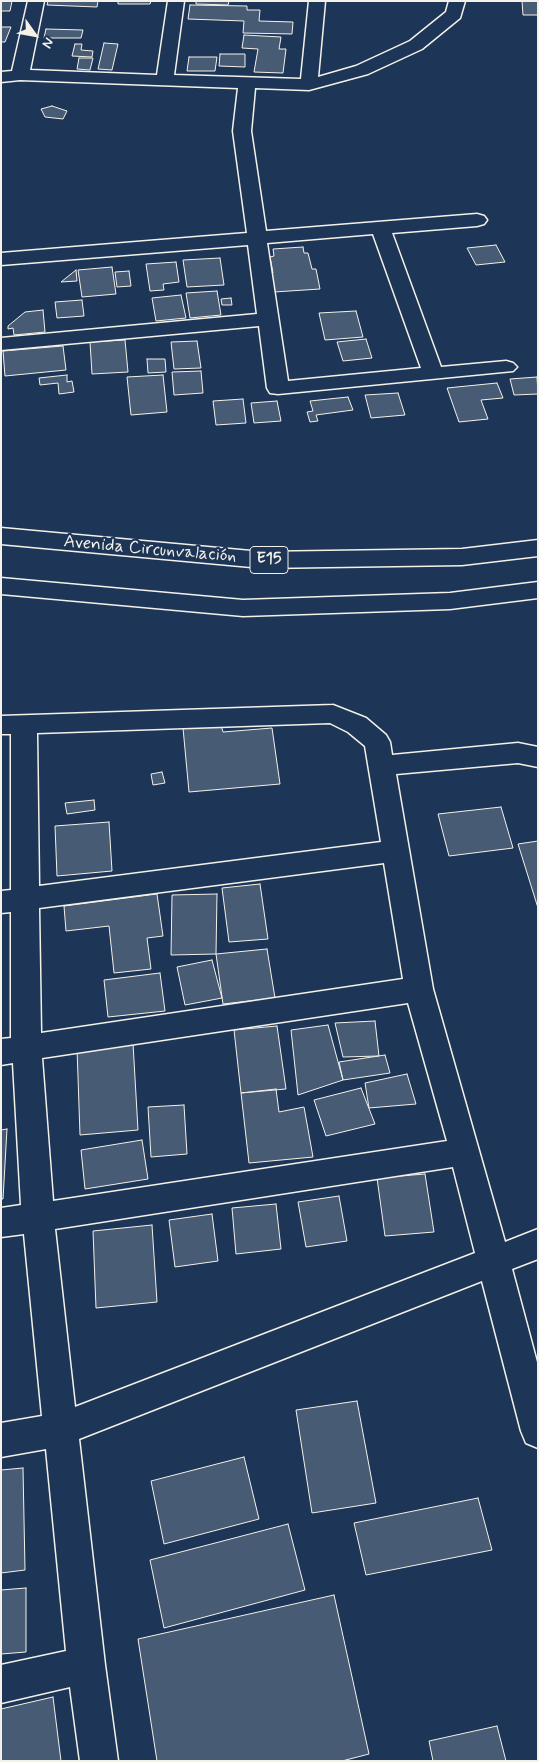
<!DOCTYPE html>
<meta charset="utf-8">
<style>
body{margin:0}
#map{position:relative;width:539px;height:1762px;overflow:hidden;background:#1d3557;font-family:Mynerve,sans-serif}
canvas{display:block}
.frame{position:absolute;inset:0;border:2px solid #f4f1e8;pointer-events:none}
.north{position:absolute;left:10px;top:10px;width:50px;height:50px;-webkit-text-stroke:4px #1d3557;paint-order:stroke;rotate:122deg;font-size:14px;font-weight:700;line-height:20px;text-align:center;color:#f4f1e8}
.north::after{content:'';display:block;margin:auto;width:18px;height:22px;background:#f4f1e8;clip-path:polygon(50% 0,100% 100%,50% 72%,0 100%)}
</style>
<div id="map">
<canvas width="539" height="1762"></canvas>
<div class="frame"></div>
<div class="north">N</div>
</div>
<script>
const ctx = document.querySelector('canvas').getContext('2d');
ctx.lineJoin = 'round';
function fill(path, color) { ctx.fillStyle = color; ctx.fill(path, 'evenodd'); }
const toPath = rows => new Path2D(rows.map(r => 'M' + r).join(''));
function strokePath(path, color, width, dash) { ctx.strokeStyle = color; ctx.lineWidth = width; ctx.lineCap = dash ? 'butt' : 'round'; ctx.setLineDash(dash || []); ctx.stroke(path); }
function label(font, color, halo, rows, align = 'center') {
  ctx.font = font + ' Mynerve,sans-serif'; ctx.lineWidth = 4.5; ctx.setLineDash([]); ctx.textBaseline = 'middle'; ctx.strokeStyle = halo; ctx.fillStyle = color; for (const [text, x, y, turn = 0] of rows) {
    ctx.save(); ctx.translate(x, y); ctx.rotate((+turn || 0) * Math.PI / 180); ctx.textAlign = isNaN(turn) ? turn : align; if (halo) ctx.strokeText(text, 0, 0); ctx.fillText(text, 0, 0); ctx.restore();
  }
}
const building = toPath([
 [1,1,12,1,10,11,1,11,1,1],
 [48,1,98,1,97,7,47,5,48,1],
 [118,1,151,1,150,4,118,4,118,1],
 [196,1,229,1,228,5,196,4,196,1],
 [522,1,538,1,538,15,523,15,522,1],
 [190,5,247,6,247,10,260,10,259,21,293,22,292,34,243,33,244,21,188,19,190,5],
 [1,27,11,27,5,42,1,42,1,27],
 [46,29,83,30,81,38,44,38,46,29],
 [244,35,281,37,279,49,286,49,283,73,254,72,258,49,242,48,244,35],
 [104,43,118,44,112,70,98,69,104,43],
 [75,44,82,44,81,50,93,51,92,57,72,56,75,44],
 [220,54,245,54,245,67,219,66,220,54],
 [189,57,217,57,215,71,187,71,189,57],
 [79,58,93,58,90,70,77,69,79,58],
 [52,106,67,111,63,119,45,117,41,109,52,106],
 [496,245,505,262,476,265,467,248,496,245],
 [303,247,304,253,308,253,312,269,316,269,320,289,274,292,270,273,273,273,270,257,274,256,273,249,303,247],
 [220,258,224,285,187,287,183,260,220,258],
 [176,262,179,282,163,284,164,290,150,291,146,264,176,262],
 [112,267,116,294,82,297,78,270,112,267],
 [76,270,77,281,61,282,76,270],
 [129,271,131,286,117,287,115,272,129,271],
 [217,291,221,315,190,318,186,293,217,291],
 [181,295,186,318,156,321,152,298,181,295],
 [231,298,232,305,222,305,221,299,231,298],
 [82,300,84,316,57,318,55,302,82,300],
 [43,310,45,332,14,335,13,328,8,329,8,326,25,312,43,310],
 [356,311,363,337,325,340,319,313,356,311],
 [366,339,372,358,343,361,337,342,366,339],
 [125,340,128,372,92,374,90,342,125,340],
 [197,341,201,368,174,369,171,342,197,341],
 [63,346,66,370,5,376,3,351,63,346],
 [147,359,165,359,166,372,148,373,147,359],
 [201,371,203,393,174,395,172,372,201,371],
 [67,375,67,382,72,381,74,392,59,394,58,383,40,385,39,378,67,375],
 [163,375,167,412,131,415,127,377,163,375],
 [537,377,538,394,514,395,510,379,537,377],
 [497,383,503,398,481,400,488,419,459,422,447,388,497,383],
 [398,393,405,415,371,418,365,395,398,393],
 [348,397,353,410,316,415,318,421,310,422,307,412,313,411,310,401,348,397],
 [243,399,246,423,216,425,213,401,243,399],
 [277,401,281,421,254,423,251,403,277,401],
 [221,725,223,732,272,728,280,784,189,792,183,728,221,725],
 [162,772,165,783,153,785,151,774,162,772],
 [94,800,95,810,67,814,65,803,94,800],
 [501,807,513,848,449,856,438,814,501,807],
 [109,822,112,871,57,876,55,826,109,822],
 [538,841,538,908,518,844,538,841],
 [260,884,268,939,229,942,222,888,260,884],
 [157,894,163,936,147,938,151,969,114,973,109,926,66,931,64,906,157,894],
 [217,894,216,954,171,955,172,895,217,894],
 [267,949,275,998,223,1004,216,954,267,949],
 [212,960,222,998,185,1005,177,967,212,960],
 [160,973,165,1011,108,1017,104,980,160,973],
 [375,1021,379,1056,343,1057,335,1023,375,1021],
 [328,1025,343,1080,298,1095,291,1030,328,1025],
 [277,1026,286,1089,241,1093,234,1030,277,1026],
 [133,1043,138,1130,80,1135,77,1048,133,1043],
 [385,1055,390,1073,343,1080,339,1062,385,1055],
 [407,1074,416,1104,369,1108,365,1083,407,1074],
 [361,1088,375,1124,326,1136,314,1100,361,1088],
 [276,1089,279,1112,304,1107,313,1157,249,1163,241,1093,276,1089],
 [184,1105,187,1154,151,1157,148,1107,184,1105],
 [7,1129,3,1199,1,1199,1,1130,7,1129],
 [142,1140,148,1179,85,1189,81,1150,142,1140],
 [425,1174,434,1232,385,1236,377,1178,425,1174],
 [339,1196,347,1241,306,1247,298,1202,339,1196],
 [276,1204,281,1249,236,1254,232,1208,276,1204],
 [212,1214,218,1261,175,1267,169,1220,212,1214],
 [152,1225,157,1302,96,1308,93,1231,152,1225],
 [357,1401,376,1503,312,1513,296,1410,357,1401],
 [244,1457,259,1519,164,1544,151,1481,244,1457],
 [23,1468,25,1570,1,1573,1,1470,23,1468],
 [478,1498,492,1550,366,1575,354,1523,478,1498],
 [288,1524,305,1590,164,1628,150,1560,288,1524],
 [26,1588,26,1652,1,1654,1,1590,26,1588],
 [334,1595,369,1754,342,1761,157,1761,138,1639,334,1595],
 [53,1697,61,1761,1,1761,1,1709,53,1697],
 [497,1726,506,1761,433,1761,429,1741,497,1726]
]);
fill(building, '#485b74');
strokePath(building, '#f4f1e8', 1);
const minor = toPath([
 [28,1,44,1,30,70,157,75,168,1,184,1,174,75,301,79,309,1,325,1,318,77,356,66,410,41,446,12,449,1,465,1,460,18,422,49,368,74,309,90,255,88,251,131,266,231,477,214,484,216,487,220,484,224,477,226,392,233,441,367,506,361,513,363,517,367,513,371,278,394,270,393,267,388,259,326,1,350,1,338,257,314,248,245,1,265,1,253,247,233,233,131,238,88,20,80,1,82,1,72,12,71,28,1],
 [373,234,421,368,288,381,267,243,373,234],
 [333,705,366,718,386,735,390,742,392,755,518,743,538,747,538,767,518,763,396,774,433,989,505,1242,538,1229,538,1259,512,1269,538,1366,538,1448,526,1443,521,1431,482,1281,79,1439,105,1665,118,1761,80,1761,70,1687,1,1703,1,1665,66,1651,46,1449,1,1457,1,1423,42,1416,24,1234,1,1237,1,1208,21,1205,13,1063,1,1065,1,1039,11,1038,11,912,1,913,1,891,11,890,11,734,1,734,1,716,333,705],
 [330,723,348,732,365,746,381,842,39,886,37,733,330,723],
 [384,863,403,979,41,1033,39,908,384,863],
 [408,1003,447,1141,53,1201,42,1058,408,1003],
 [453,1167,475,1253,75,1407,55,1229,453,1167]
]);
const trunk = toPath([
 [1,528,262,552,462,549,538,540,538,556,462,565,262,568,1,544,1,528],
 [1,578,243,600,450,593,538,582,538,598,450,609,243,616,1,594,1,578]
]);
strokePath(minor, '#f4f1e8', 3);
strokePath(trunk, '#f4f1e8', 3);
fill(minor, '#1d3557');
fill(trunk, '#1d3557');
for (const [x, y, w] of [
 [269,560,38]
]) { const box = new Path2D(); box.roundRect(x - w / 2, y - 13.5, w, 27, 4); ctx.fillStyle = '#1d3557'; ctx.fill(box); strokePath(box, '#f4f1e8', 1); }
label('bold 16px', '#f4f1e8', null, [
 ["E15",269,560]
]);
label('18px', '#f4f1e8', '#1d3557', [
 ["Avenida Circunvalación",150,550,5]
]);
</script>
